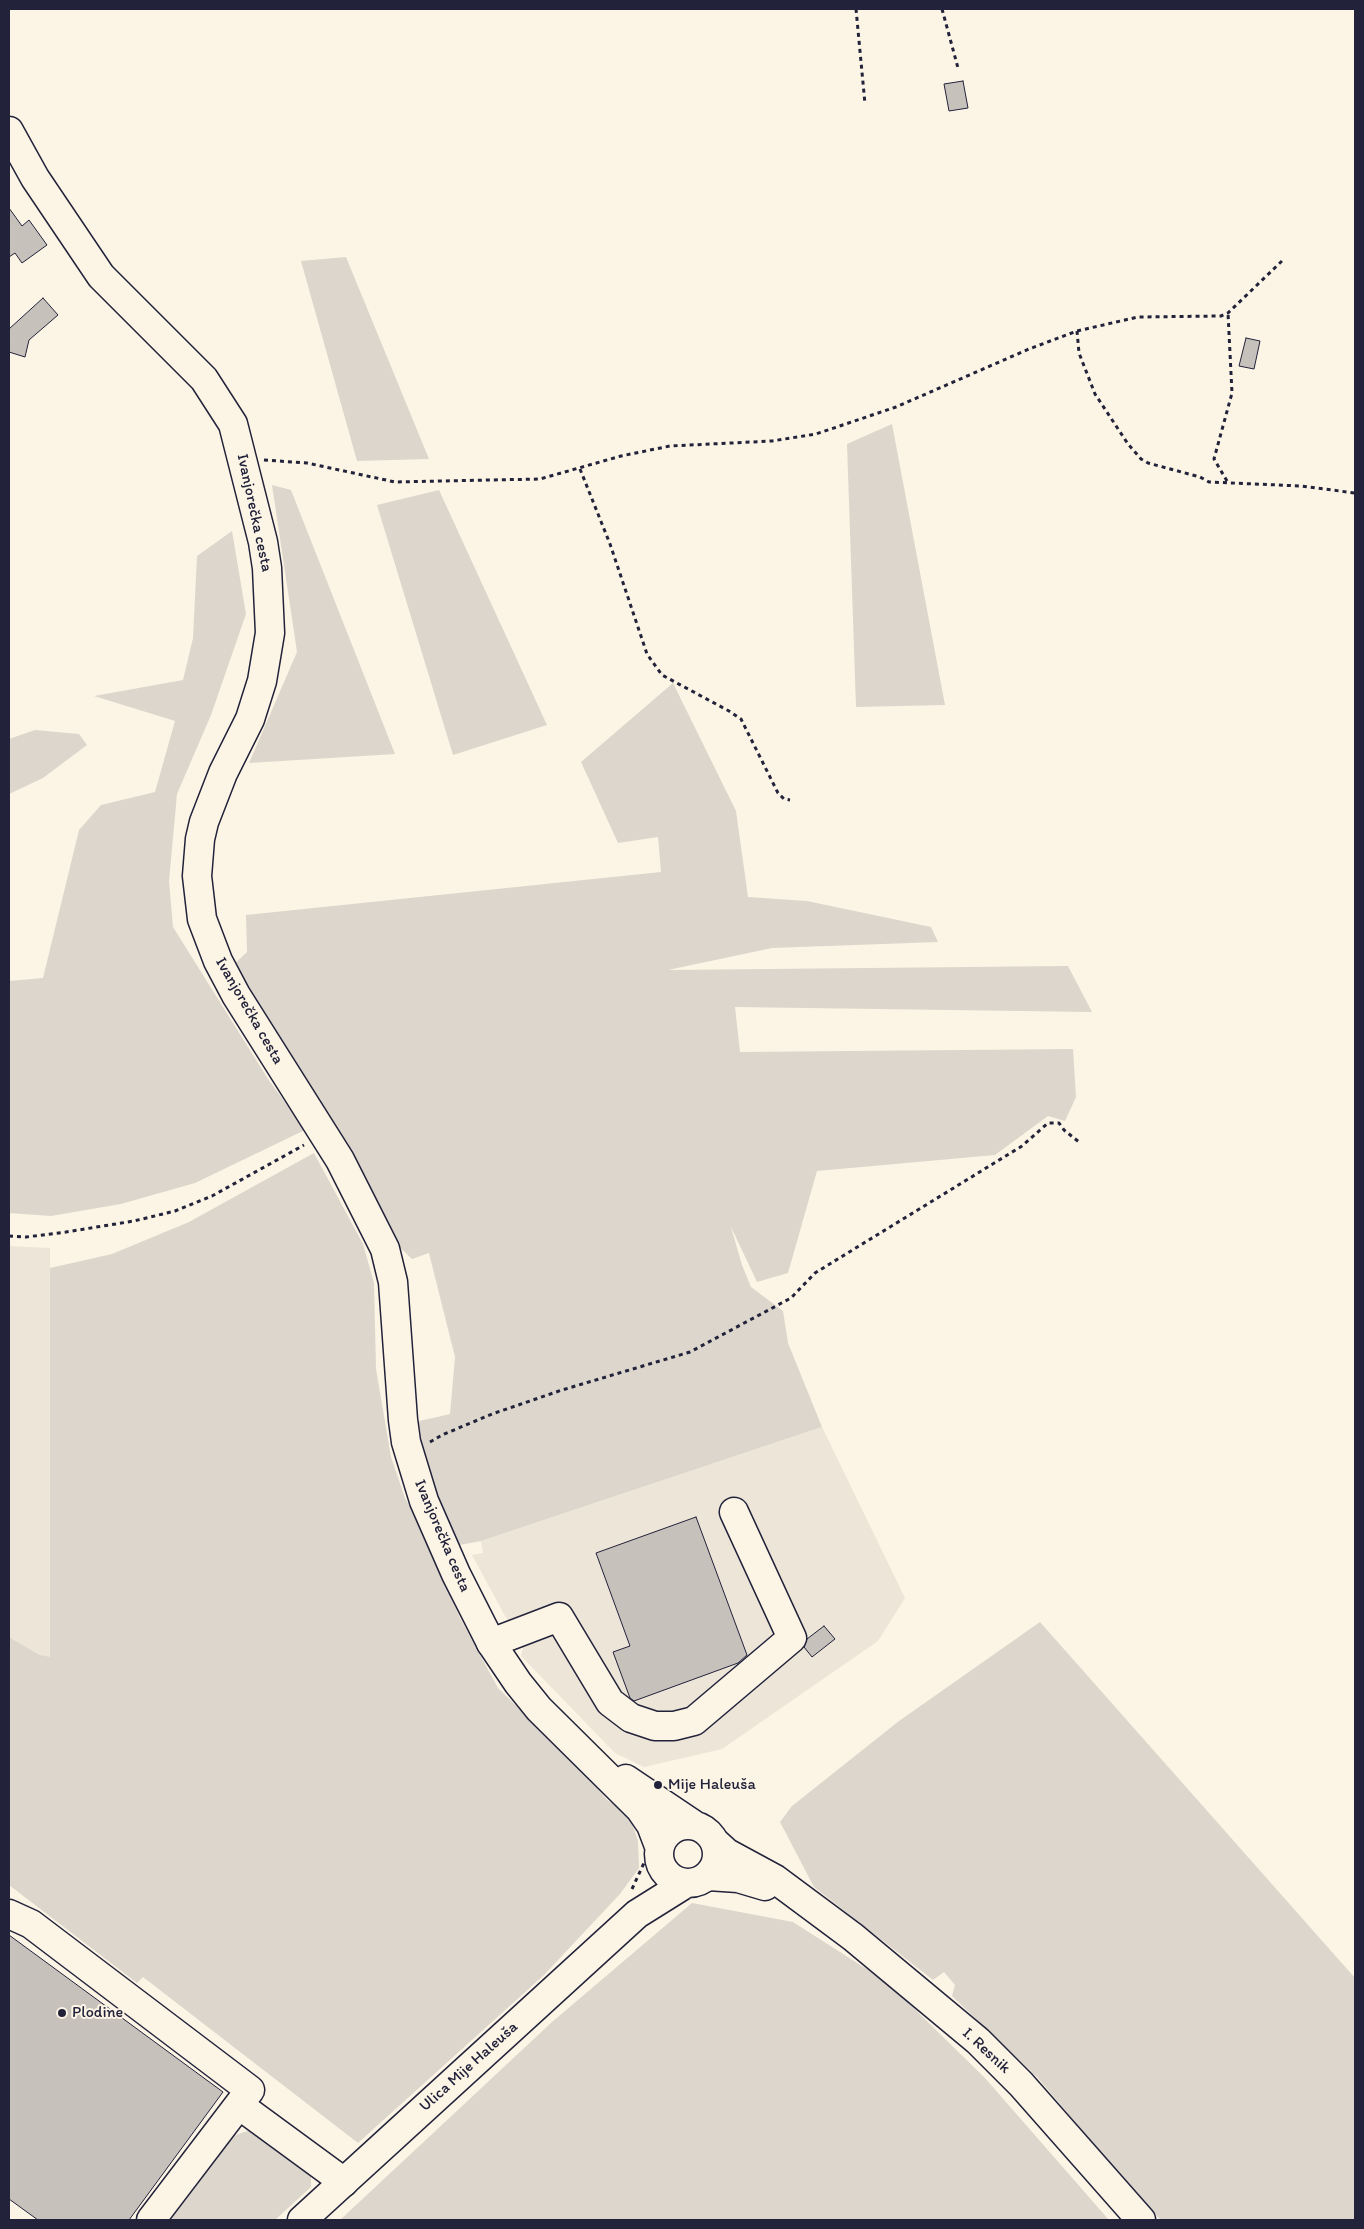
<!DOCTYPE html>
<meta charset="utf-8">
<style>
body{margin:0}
#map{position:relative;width:1364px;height:2229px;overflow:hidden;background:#fcf5e5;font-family:Itim,sans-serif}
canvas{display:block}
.frame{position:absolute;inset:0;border:10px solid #22223b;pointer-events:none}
</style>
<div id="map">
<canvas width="1364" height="2229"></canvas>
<div class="frame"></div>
</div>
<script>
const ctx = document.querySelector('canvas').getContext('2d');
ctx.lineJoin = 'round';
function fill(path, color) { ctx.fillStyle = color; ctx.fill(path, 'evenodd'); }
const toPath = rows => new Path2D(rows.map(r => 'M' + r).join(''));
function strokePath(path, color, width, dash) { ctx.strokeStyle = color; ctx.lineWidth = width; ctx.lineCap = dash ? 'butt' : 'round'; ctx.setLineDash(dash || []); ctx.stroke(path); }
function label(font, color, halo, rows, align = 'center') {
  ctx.font = font + ' Itim,sans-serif'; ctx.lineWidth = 4; ctx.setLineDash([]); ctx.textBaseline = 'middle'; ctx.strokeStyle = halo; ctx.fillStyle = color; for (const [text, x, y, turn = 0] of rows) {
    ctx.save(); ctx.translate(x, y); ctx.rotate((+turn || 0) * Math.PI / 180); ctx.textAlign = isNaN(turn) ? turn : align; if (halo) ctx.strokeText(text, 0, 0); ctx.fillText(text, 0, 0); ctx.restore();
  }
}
fill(toPath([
 [9,1246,50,1248,50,1658,40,1655,9,1637],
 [822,1427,905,1598,878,1641,722,1749,644,1767,615,1753,521,1656,523,1649,472,1555,483,1553,481,1541]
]), '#ece5d8');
fill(toPath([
 [346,257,429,459,357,461,301,261],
 [892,424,945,705,856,707,847,444],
 [272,485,291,490,395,754,249,763,297,652],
 [439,490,547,725,453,755,377,505],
 [232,531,246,614,211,715,177,794,169,881,173,927,268,1079,305,1130,195,1183,121,1204,51,1216,9,1213,9,981,43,978,79,830,101,805,155,792,175,721,94,696,183,680,193,638,197,556],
 [673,683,736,811,748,897,807,901,931,927,938,942,772,948,668,970,1068,966,1092,1012,735,1007,740,1052,1073,1049,1076,1097,1065,1121,1048,1116,995,1155,817,1171,788,1273,757,1282,731,1227,742,1265,751,1287,783,1311,788,1343,822,1427,481,1541,454,1546,437,1512,415,1422,450,1414,455,1357,429,1253,412,1259,392,1240,233,965,247,952,246,915,661,872,658,837,618,843,581,762],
 [35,730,79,734,87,745,43,778,9,794,9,739],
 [314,1153,363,1244,374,1283,376,1369,391,1457,405,1498,416,1518,460,1618,498,1688,587,1776,607,1800,629,1814,638,1841,639,1868,620,1894,544,1975,358,2143,143,1977,137,1983,9,1885,9,1637,40,1655,50,1657,50,1268,112,1254,189,1222],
 [1040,1622,1355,1978,1355,2220,1161,2220,1139,2198,1037,2077,952,1996,955,1985,944,1972,933,1980,814,1887,780,1822,792,1806,899,1721],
 [692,1903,793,1922,887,1982,985,2078,1109,2220,340,2220,552,2022],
 [251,2130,308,2168,311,2176,311,2187,275,2220,169,2220,230,2139,238,2134]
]), '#dcd6cc');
const building = toPath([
 [963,81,968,108,949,111,944,84,963,81],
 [9,208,22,226,29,220,47,245,22,263,15,253,9,257,9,208],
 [43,298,58,315,29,340,25,357,9,352,9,329,43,298],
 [1246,338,1260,341,1254,369,1239,366,1246,338],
 [696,1517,747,1655,738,1663,634,1701,630,1698,613,1652,630,1646,596,1553,696,1517],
 [824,1626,835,1639,812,1657,804,1647,807,1639,824,1626],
 [9,1935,223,2092,129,2220,38,2220,9,2199,9,1935]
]);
fill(building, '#c6c1bb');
strokePath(building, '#22223b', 1);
const minor = toPath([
 [491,1643,559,1617,610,1702,631,1718,655,1726,674,1726,694,1721,792,1638,734,1512],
 [716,1843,727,1853,775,1879,853,1937,978,2041,1021,2084,1141,2220],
 [708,1876,738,1878,765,1886],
 [9,1914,31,1924,250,2090,151,2220],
 [239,2105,344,2182]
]);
const major = toPath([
 [9,131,35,178,101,276,204,379,233,424,263,542,267,568,270,633,262,681,250,719,223,773,204,822,200,839,197,876,202,919,218,961,236,995,340,1160,385,1249,393,1282,403,1420,406,1442,424,1501,456,1574,491,1643,518,1683,539,1709,640,1809,651,1825,659,1846],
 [626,1779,696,1826],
 '659 1854a29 29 0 1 1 58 0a29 29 0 1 1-58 0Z',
 [302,2220,637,1914,685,1884]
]);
strokePath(minor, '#22223b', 31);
strokePath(major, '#22223b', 31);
strokePath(toPath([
 [856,9,865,104],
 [942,9,958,68],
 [1077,331,1079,353,1095,394,1128,444,1141,459,1148,463,1200,477,1209,482,1301,486,1355,493],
 [264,460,307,463,395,482,540,479,621,456,670,446,772,441,816,434,896,407,1029,349,1077,331,1138,317,1221,316,1228,313,1284,259],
 [580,469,610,544,647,654,662,675,729,711,741,719,778,793,784,799,790,800],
 [1227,481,1214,459,1232,393,1228,313],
 [9,1236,26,1237,66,1232,134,1221,175,1211,212,1196,304,1145],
 [430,1442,442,1435,492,1414,562,1390,690,1352,791,1298,815,1273,1022,1146,1048,1123,1059,1123,1064,1130,1079,1142],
 [632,1889,644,1863]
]), '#22223b', 3, [4, 4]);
strokePath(minor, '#fcf5e5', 28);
strokePath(major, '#fcf5e5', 28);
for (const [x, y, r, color] of [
 [658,1785,5,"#22223b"],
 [62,2013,5,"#22223b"]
]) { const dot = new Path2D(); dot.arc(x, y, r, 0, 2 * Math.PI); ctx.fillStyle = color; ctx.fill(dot); strokePath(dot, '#fcf5e5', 2); }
label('16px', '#22223b', '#fcf5e5', [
 ["Ivanjorečka cesta",254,513,78],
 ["Ivanjorečka cesta",249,1011,60],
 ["Ivanjorečka cesta",442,1536,67],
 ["I. Resnik",986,2051,43],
 ["Ulica Mije Haleuša",469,2067,-42]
]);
label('16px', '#22223b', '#fcf5e5', [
 ["Mije Haleuša",668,1785],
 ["Plodine",72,2013]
], 'left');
</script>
